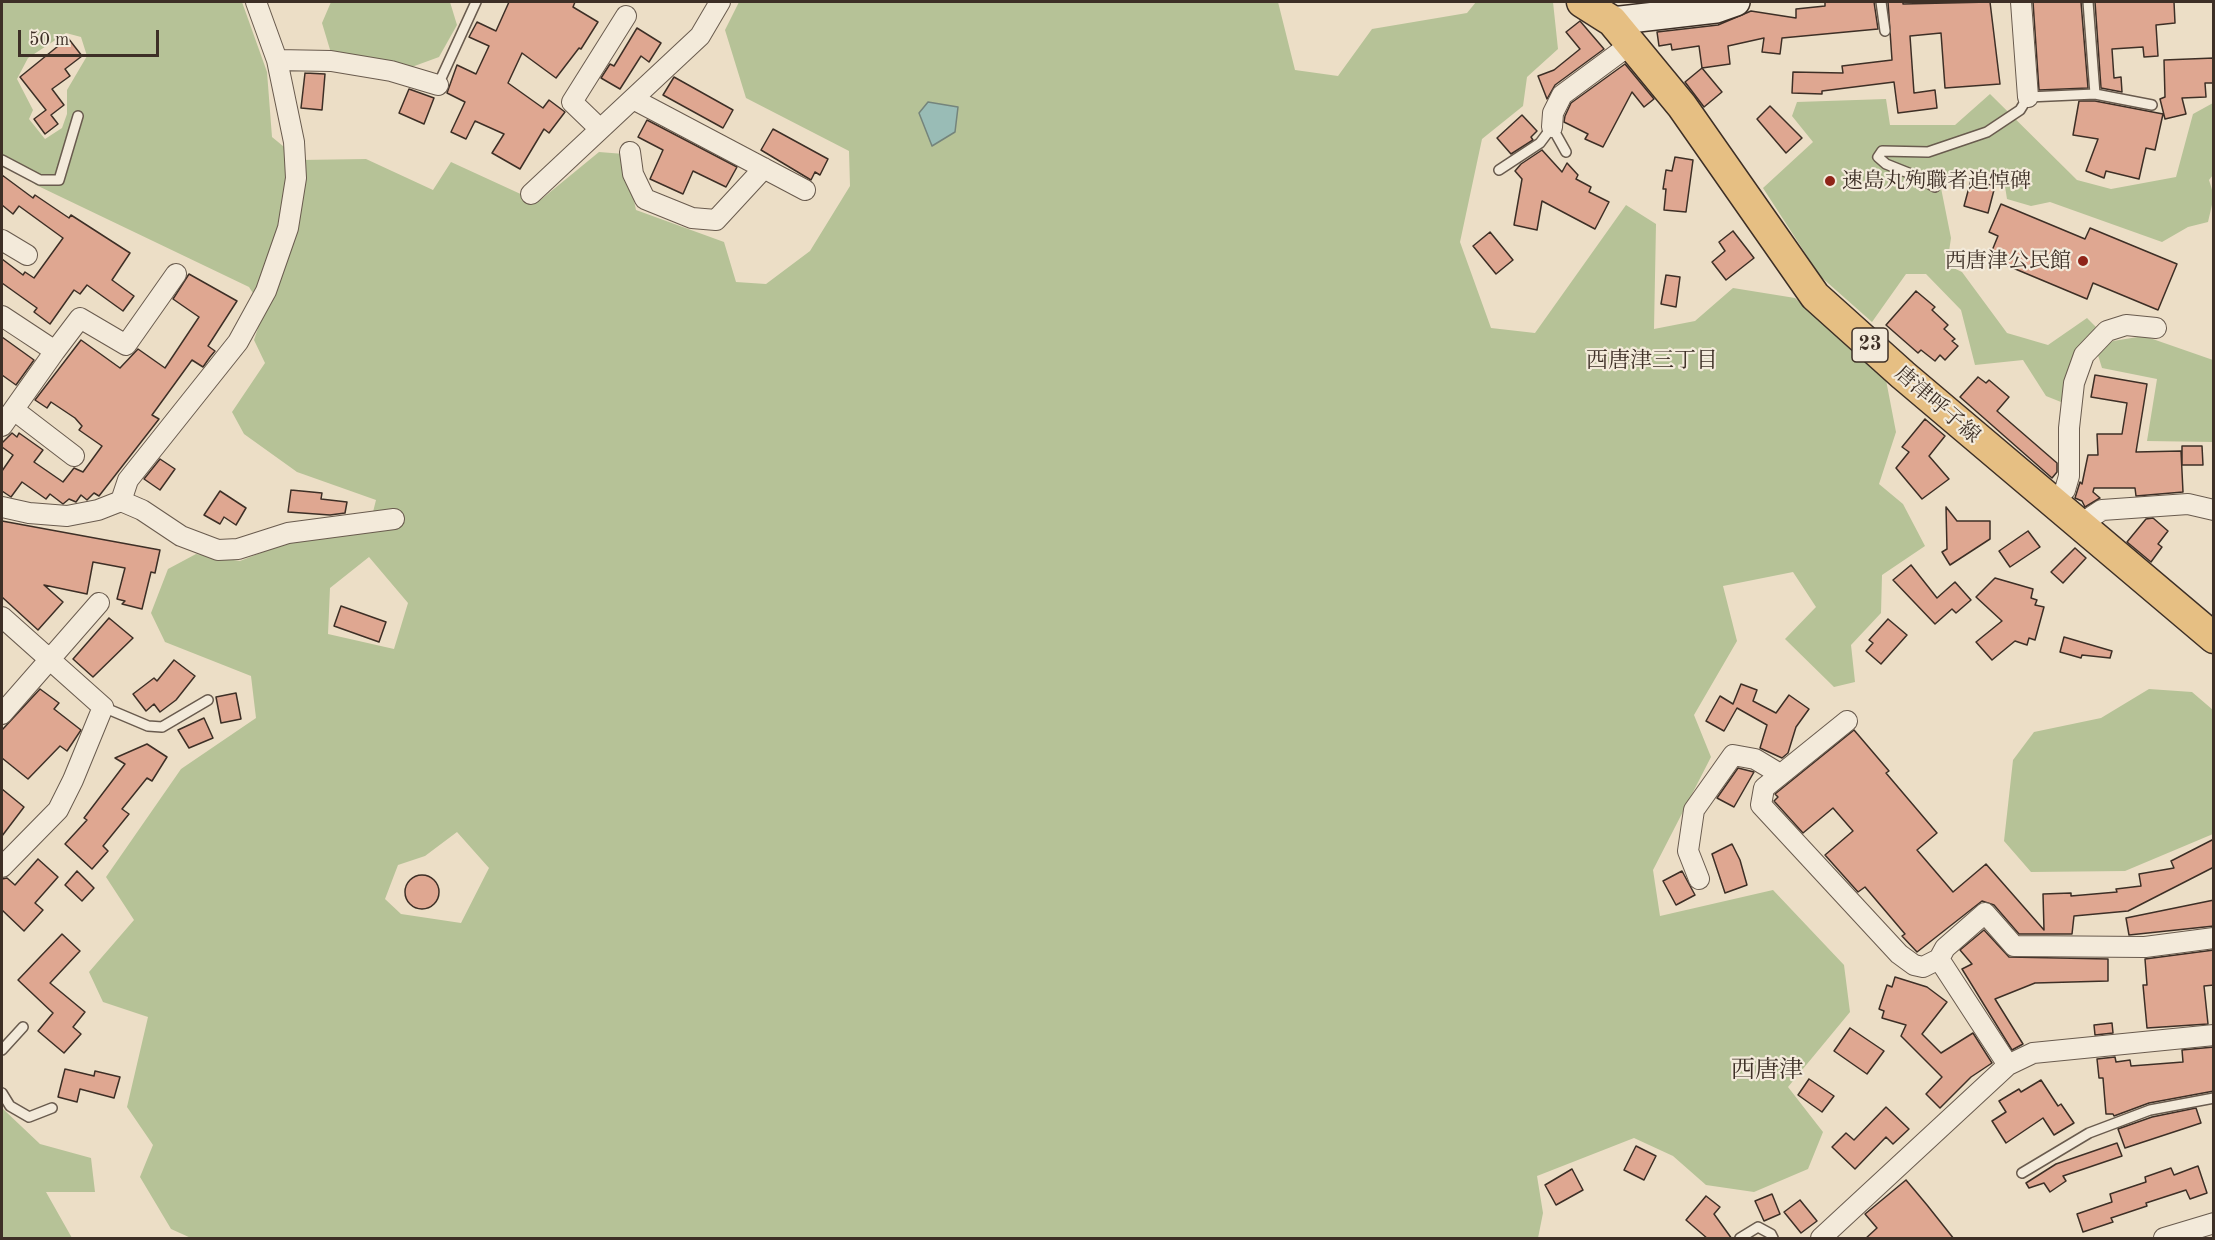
<!DOCTYPE html>
<meta charset="utf-8">
<style>
body{margin:0}
#map{position:relative;width:2215px;height:1240px;overflow:hidden;background:#ecdec6;font-family:"Old Standard TT",serif}
canvas{display:block}
.frame{position:absolute;inset:0;border:3px solid #3d2f26;pointer-events:none}
.scale{position:absolute;left:18px;top:30px;width:141px;height:27px;box-sizing:border-box;border:3px solid #3d2f26;border-top:0;padding-left:8px;font-size:18px;line-height:21px;white-space:nowrap;color:#3d2f26;-webkit-text-stroke:4px #f3eada;paint-order:stroke}
</style>
<div id="map">
<canvas width="2215" height="1240"></canvas>
<div class="frame"></div>
<div class="scale">50 m</div>
</div>
<script>
const ctx = document.querySelector('canvas').getContext('2d');
ctx.lineJoin = 'round';
function fill(path, color) { ctx.fillStyle = color; ctx.fill(path, 'evenodd'); }
const toPath = rows => new Path2D(rows.map(r => 'M' + r).join(''));
function strokePath(path, color, width, dash) { ctx.strokeStyle = color; ctx.lineWidth = width; ctx.lineCap = dash ? 'butt' : 'round'; ctx.setLineDash(dash || []); ctx.stroke(path); }
function label(font, color, halo, rows, align = 'center') {
  ctx.font = font + ' "Old Standard TT","Noto Serif JP",serif'; ctx.lineWidth = 4.5; ctx.setLineDash([]); ctx.textBaseline = 'middle'; ctx.strokeStyle = halo; ctx.fillStyle = color; for (const [text, x, y, turn = 0] of rows) {
    ctx.save(); ctx.translate(x, y); ctx.rotate((+turn || 0) * Math.PI / 180); ctx.textAlign = isNaN(turn) ? turn : align; if (halo) ctx.strokeText(text, 0, 0); ctx.fillText(text, 0, 0); ctx.restore();
  }
}
fill(toPath([
 [2,2,242,2,267,72,272,137,300,160,366,159,433,190,451,162,538,202,599,152,624,154,636,210,724,242,736,282,766,284,810,251,850,186,849,151,746,98,725,30,739,2,1278,2,1295,70,1338,76,1372,29,1467,13,1476,2,1553,2,1558,49,1527,77,1523,106,1482,139,1460,242,1491,328,1535,333,1626,205,1656,224,1654,329,1695,321,1733,288,1795,298,1886,380,1896,432,1879,484,1903,504,1925,546,1882,575,1881,613,1851,645,1855,682,1834,687,1785,639,1816,607,1793,572,1723,586,1737,641,1694,715,1711,757,1653,870,1660,916,1773,890,1844,965,1850,1012,1788,1087,1823,1132,1808,1169,1754,1192,1706,1185,1673,1156,1634,1138,1537,1176,1543,1213,1538,1238,191,1238,171,1229,140,1177,153,1145,127,1107,148,1017,103,1002,89,972,134,920,106,877,181,769,256,718,251,676,165,642,151,613,168,569,196,554,240,561,283,544,369,528,376,500,297,472,244,434,232,412,265,363,254,340,264,310,249,287,36,185,2,156],
 [66,33,81,37,87,56,67,90,67,114,62,128,45,139,29,119,33,110,17,79,28,58],
 [369,557,408,603,394,649,328,634,330,588],
 [457,832,489,868,461,923,401,914,385,899,398,865,425,856],
 [331,2,450,2,457,25,439,57,409,68,331,53,322,23],
 [1990,94,2077,180,2111,189,2176,177,2193,114,2213,103,2213,175,2209,180,2214,196,2208,222,2188,227,2162,242,2050,202,2031,206,2007,199,2004,180,1974,169,1940,183,1951,238,1947,265,1962,272,2007,333,2048,345,2087,318,2096,327,2072,362,2061,402,2046,396,2023,360,1975,365,1961,310,1926,274,1906,274,1872,322,1820,276,1763,188,1813,142,1792,116,1797,102,1886,99,1890,125,1955,125],
 [2144,336,2213,360,2213,442,2147,441,2157,379,2102,368,2097,352,2113,341],
 [2149,689,2192,692,2213,710,2213,834,2125,871,2031,872,2004,841,2013,760,2034,732,2101,718],
 [2,1108,40,1144,91,1158,95,1192,46,1192,72,1238,2,1238]
]), '#b6c297');
const water = toPath([
 [928,102,958,107,955,132,932,146,919,113,928,102]
]);
fill(water, '#99bcb6');
strokePath(water, '#74847c', 1.5);
const building = toPath([
 [509,2,575,2,573,7,598,22,581,49,579,48,556,78,522,53,508,83,543,108,549,100,565,112,549,133,544,129,520,169,492,153,504,134,475,121,466,139,451,132,465,102,447,93,457,65,476,74,489,46,469,37,477,22,496,31,509,2],
 [1825,2,1874,2,1878,29,1782,38,1780,54,1762,52,1764,38,1728,46,1730,64,1702,68,1722,92,1704,107,1685,82,1702,68,1699,46,1672,50,1671,44,1659,46,1657,32,1718,25,1751,11,1796,18,1796,9,1825,6,1825,2],
 [1888,2,1903,2,1903,4,1990,2,2000,84,1945,88,1941,33,1910,36,1914,93,1935,90,1937,108,1898,113,1894,82,1822,91,1822,94,1792,93,1793,72,1843,73,1842,66,1892,60,1888,2],
 [2033,2,2081,2,2088,88,2039,90,2033,2],
 [2095,2,2174,2,2175,23,2156,25,2158,56,2144,57,2143,47,2112,49,2114,78,2121,77,2122,92,2101,88,2095,2],
 [1580,21,1604,49,1555,85,1547,99,1538,76,1554,70,1580,49,1566,32,1580,21],
 [637,28,661,43,649,62,641,56,620,89,601,78,610,64,614,66,637,28],
 [68,38,82,56,65,69,70,76,52,89,64,105,51,115,58,124,45,134,34,119,46,110,20,77,68,38],
 [2214,58,2214,83,2205,83,2206,97,2182,98,2186,114,2165,119,2160,99,2165,97,2164,60,2214,58],
 [1625,64,1654,99,1644,107,1632,92,1603,147,1585,139,1588,134,1564,122,1565,116,1571,103,1625,64],
 [305,73,325,74,322,110,301,108,305,73],
 [674,77,733,110,723,128,663,95,674,77],
 [409,89,434,98,424,124,399,113,409,89],
 [2079,101,2095,101,2163,114,2155,150,2146,148,2139,179,2106,171,2104,178,2086,171,2098,139,2073,135,2079,101],
 [1770,106,1802,138,1786,153,1757,119,1770,106],
 [1522,115,1537,131,1531,137,1533,140,1511,154,1497,138,1522,115],
 [647,120,737,167,726,187,693,171,683,194,650,179,663,150,638,137,647,120],
 [773,129,828,159,820,175,815,172,811,180,761,150,773,129],
 [1542,150,1562,172,1567,163,1578,175,1576,179,1591,187,1589,192,1609,202,1595,229,1542,201,1537,230,1514,225,1522,179,1515,171,1521,164,1542,150],
 [1675,157,1693,160,1686,212,1664,210,1666,189,1663,189,1666,170,1672,171,1675,157],
 [2,175,33,198,35,195,69,218,71,215,130,253,112,280,134,296,123,311,87,285,80,294,74,290,50,324,34,312,37,308,2,283,2,259,23,275,25,272,34,278,63,238,19,206,13,214,2,205,2,175],
 [1971,180,1995,186,1988,213,1964,206,1971,180],
 [2001,204,2085,239,2090,228,2177,264,2158,310,2093,283,2087,299,1989,258,1998,236,1989,232,2001,204],
 [1733,231,1754,258,1726,280,1712,262,1725,251,1719,242,1733,231],
 [1490,232,1513,260,1496,274,1473,246,1490,232],
 [189,274,237,301,208,346,215,351,210,357,203,367,192,360,152,415,159,419,99,496,94,493,87,500,81,495,76,502,69,499,63,504,50,494,46,499,22,482,11,497,2,491,2,471,13,455,2,447,2,443,12,433,17,437,19,433,43,450,34,462,63,482,74,468,83,472,102,446,79,430,82,426,75,418,51,402,47,408,35,400,81,340,120,368,138,349,165,368,199,317,173,299,189,274],
 [1666,275,1680,277,1676,307,1661,304,1666,275],
 [1916,291,1935,307,1932,310,1948,325,1944,329,1955,339,1952,341,1958,346,1945,360,1940,355,1935,361,1921,350,1918,353,1886,325,1916,291],
 [2,337,34,360,16,385,2,375,2,337],
 [2095,375,2147,384,2136,452,2181,451,2183,492,2136,496,2135,488,2094,488,2093,492,2100,498,2085,507,2082,501,2075,498,2080,482,2082,484,2088,455,2098,455,2097,434,2122,434,2127,403,2091,397,2095,375],
 [1978,377,1986,383,1989,380,2009,397,1997,411,2057,463,2057,472,2052,478,1960,397,1978,377],
 [1925,419,1945,436,1929,456,1949,479,1922,499,1896,468,1909,452,1902,447,1925,419],
 [2182,446,2202,446,2203,465,2182,465,2182,446],
 [160,459,175,469,160,490,144,479,160,459],
 [291,490,322,493,321,499,347,502,345,513,330,515,288,512,291,490],
 [220,491,246,508,236,525,224,517,220,524,204,515,220,491],
 [1946,507,1957,521,1990,521,1990,539,1950,565,1942,552,1947,549,1946,507],
 [2153,518,2168,531,2158,544,2162,547,2151,562,2127,542,2146,519,2153,518],
 [2,521,160,550,155,573,151,572,142,609,122,604,125,601,117,599,125,568,93,562,87,594,44,585,63,602,38,630,2,597,2,521],
 [2028,531,2040,547,2010,567,1999,551,2028,531],
 [2075,548,2086,558,2063,583,2051,572,2075,548],
 [1911,565,1937,598,1955,582,1971,600,1956,613,1952,609,1935,624,1893,580,1911,565],
 [1995,578,2033,589,2031,598,2037,600,2035,605,2044,607,2035,640,2029,638,2027,645,2015,641,1992,660,1976,642,2002,621,1976,597,1995,578],
 [341,606,386,622,379,642,334,626,341,606],
 [109,618,133,638,93,677,73,659,109,618],
 [1888,619,1907,635,1881,664,1866,651,1873,643,1869,640,1888,619],
 [2064,637,2112,651,2110,658,2082,655,2081,658,2060,652,2064,637],
 [174,660,195,676,176,700,160,712,154,704,146,711,133,694,154,678,157,681,174,660],
 [1741,684,1757,690,1753,701,1776,713,1789,695,1809,709,1796,727,1788,753,1782,758,1760,748,1767,725,1737,708,1724,731,1706,721,1720,696,1733,704,1741,684],
 [40,689,59,703,54,709,81,730,67,751,60,746,28,779,2,758,2,730,40,689],
 [236,693,241,719,221,723,216,697,236,693],
 [204,718,213,738,189,748,178,730,204,718],
 [1854,730,1889,771,1886,773,1937,833,1917,850,1953,892,1986,864,2044,930,2043,894,2071,893,2071,896,2117,892,2116,889,2141,886,2139,874,2174,868,2171,861,2214,839,2214,867,2128,911,2074,916,2072,934,2019,934,1994,905,1982,901,1917,952,1902,936,1905,934,1865,887,1858,892,1825,855,1853,831,1833,808,1803,833,1774,801,1778,797,1775,794,1854,730],
 [147,744,167,757,152,781,147,778,122,809,129,814,103,846,108,851,92,869,65,844,87,820,84,818,125,764,115,758,147,744],
 [1738,768,1754,772,1734,807,1717,798,1738,768],
 [2,789,24,807,2,836,2,789],
 [1732,844,1740,860,1747,885,1725,893,1712,854,1732,844],
 [38,859,58,877,35,903,43,910,24,931,2,910,2,879,7,878,15,885,38,859],
 [77,871,94,888,82,901,65,885,77,871],
 [1682,871,1695,895,1676,905,1663,881,1682,871],
 '405 892a17 17 0 1 1 34 0a17 17 0 1 1-34 0Z',
 [2214,900,2214,926,2129,935,2126,918,2214,900],
 [1984,930,2009,957,2108,959,2108,981,2035,983,1995,999,2023,1044,2012,1050,1962,969,1972,964,1960,950,1984,930],
 [62,934,80,951,50,983,85,1012,73,1027,81,1034,64,1053,38,1031,53,1013,18,980,62,934],
 [2214,950,2214,985,2204,986,2208,1024,2147,1028,2143,985,2147,985,2145,959,2214,950],
 [1895,977,1927,987,1947,1002,1922,1034,1941,1053,1973,1033,1992,1063,1971,1077,1940,1108,1926,1094,1942,1077,1901,1036,1906,1025,1882,1018,1884,1011,1879,1009,1887,985,1892,987,1895,977],
 [2112,1023,2113,1033,2095,1035,2094,1025,2112,1023],
 [1850,1028,1884,1051,1867,1074,1834,1051,1850,1028],
 [2214,1047,2214,1091,2149,1103,2114,1116,2113,1114,2106,1114,2103,1078,2099,1078,2097,1059,2115,1057,2116,1062,2130,1060,2131,1066,2183,1062,2182,1050,2214,1047],
 [65,1069,94,1076,95,1071,120,1077,114,1098,80,1089,77,1102,58,1097,65,1069],
 [1809,1079,1834,1096,1822,1112,1798,1095,1809,1079],
 [2041,1080,2058,1106,2061,1104,2074,1123,2054,1135,2043,1118,2006,1143,1992,1121,2006,1112,1999,1101,2019,1089,2021,1092,2041,1080],
 [1886,1107,1909,1129,1893,1144,1886,1137,1855,1169,1832,1147,1846,1133,1854,1140,1886,1107],
 [2196,1108,2201,1123,2125,1148,2118,1129,2152,1117,2196,1108],
 [2117,1143,2122,1156,2063,1176,2066,1181,2050,1192,2044,1183,2029,1188,2026,1183,2056,1164,2117,1143],
 [1636,1146,1656,1156,1644,1180,1624,1170,1636,1146],
 [2198,1166,2207,1193,2190,1199,2186,1190,2146,1203,2147,1206,2111,1218,2113,1222,2083,1232,2077,1214,2112,1202,2110,1194,2146,1182,2145,1177,2171,1168,2174,1175,2198,1166],
 [1572,1169,1583,1190,1556,1205,1545,1185,1572,1169],
 [1906,1180,1927,1205,1954,1239,1865,1239,1877,1228,1865,1214,1906,1180],
 [1772,1194,1780,1214,1764,1221,1755,1201,1772,1194],
 [1706,1196,1720,1207,1714,1214,1732,1239,1708,1239,1686,1220,1706,1196],
 [1800,1200,1817,1221,1801,1233,1784,1212,1800,1200]
]);
fill(building, '#dfa791');
strokePath(building, '#3d2f26', 1.5);
const lane = toPath([
 [1881,2,1885,31],
 [2088,2,2095,94],
 [438,85,476,2],
 [2,160,40,180,59,180,78,116],
 [1499,170,1540,143,1552,127,1566,152],
 [1935,187,1916,176,1886,164,1878,157,1882,151,1928,152,1987,132,2020,110,2028,97,2095,94,2152,105],
 [103,707,148,726,162,727,208,700],
 [2,1050,23,1027],
 [2,1093,10,1106,29,1117,52,1108],
 [2022,1173,2089,1133,2150,1110,2214,1098],
 [1740,1238,1758,1227,1771,1234,1773,1238]
]);
const street = toPath([
 [2021,2,2028,97],
 [277,60,331,61,391,71,438,85],
 [633,99,805,190],
 [1552,127,1553,113,1562,95,1631,44],
 [600,129,572,102,626,16],
 [630,152,633,174,645,199,692,218,716,220,764,168],
 [531,194,700,36,720,2],
 [2,240,27,255],
 [2,316,55,351,80,318,126,345,176,274],
 [14,410,74,456],
 [2,426,55,351],
 [121,501,142,510,181,536,218,550,238,549,288,533,394,519],
 [2051,502,2065,490,2069,476,2069,428,2074,383,2084,355,2107,331,2126,325,2156,328],
 [2,507,29,513,67,516,98,510,121,501,128,480,238,342,266,291,288,228,296,178,294,142,277,60,256,2],
 [2079,525,2102,510,2188,504,2214,510],
 [2,617,103,707,73,780,58,810,2,867],
 [2,714,99,603],
 [1847,721,1764,788,1761,805,1899,954,1914,965,1923,967,1939,959,2008,1065],
 [1699,879,1688,851,1694,810,1733,755,1755,759,1780,774],
 [1939,959,1945,948,1985,913,2014,946,2145,947,2214,938],
 [1821,1238,2008,1065,2033,1053,2214,1035],
 [2164,1238,2214,1223]
]);
const secondary = toPath([
 [1612,21,1716,9,1736,2]
]);
const primary = toPath([
 [1582,2,1612,21,1682,106,1815,296,1903,375,2214,638]
]);
strokePath(lane, '#695b4e', 12);
strokePath(street, '#695b4e', 22);
strokePath(secondary, '#3d2f26', 30);
strokePath(primary, '#3d2f26', 33);
strokePath(lane, '#f3eada', 9);
strokePath(street, '#f3eada', 20);
strokePath(secondary, '#f3eada', 27);
strokePath(primary, '#e6bf83', 30);
for (const [x, y, r, color] of [
 [1830,181,6,"#8f2418"],
 [2083,261,6,"#8f2418"]
]) { const dot = new Path2D(); dot.arc(x, y, r, 0, 2 * Math.PI); ctx.fillStyle = color; ctx.fill(dot); strokePath(dot, '#f3eada', 2); }
for (const [x, y, w] of [
 [1870,345,36]
]) { const box = new Path2D(); box.roundRect(x - w / 2, y - 17, w, 34, 4.5); ctx.fillStyle = '#f3eada'; ctx.fill(box); strokePath(box, '#3d2f26', 1.5); }
label('bold 20px', '#3d2f26', null, [
 ["23",1870,345]
]);
label('21px', '#3d2f26', '#f3eada', [
 ["速島丸殉職者追悼碑",1842,181],
 ["西唐津公民館",2071,261,"right"]
], 'left');
label('21px', '#3d2f26', '#f3eada', [
 ["唐津呼子線",1937,405,41]
]);
label('22px', '#3d2f26', '#f3eada', [
 ["西唐津三丁目",1652,361]
]);
label('24px', '#3d2f26', '#f3eada', [
 ["西唐津",1767,1071]
]);
</script>
